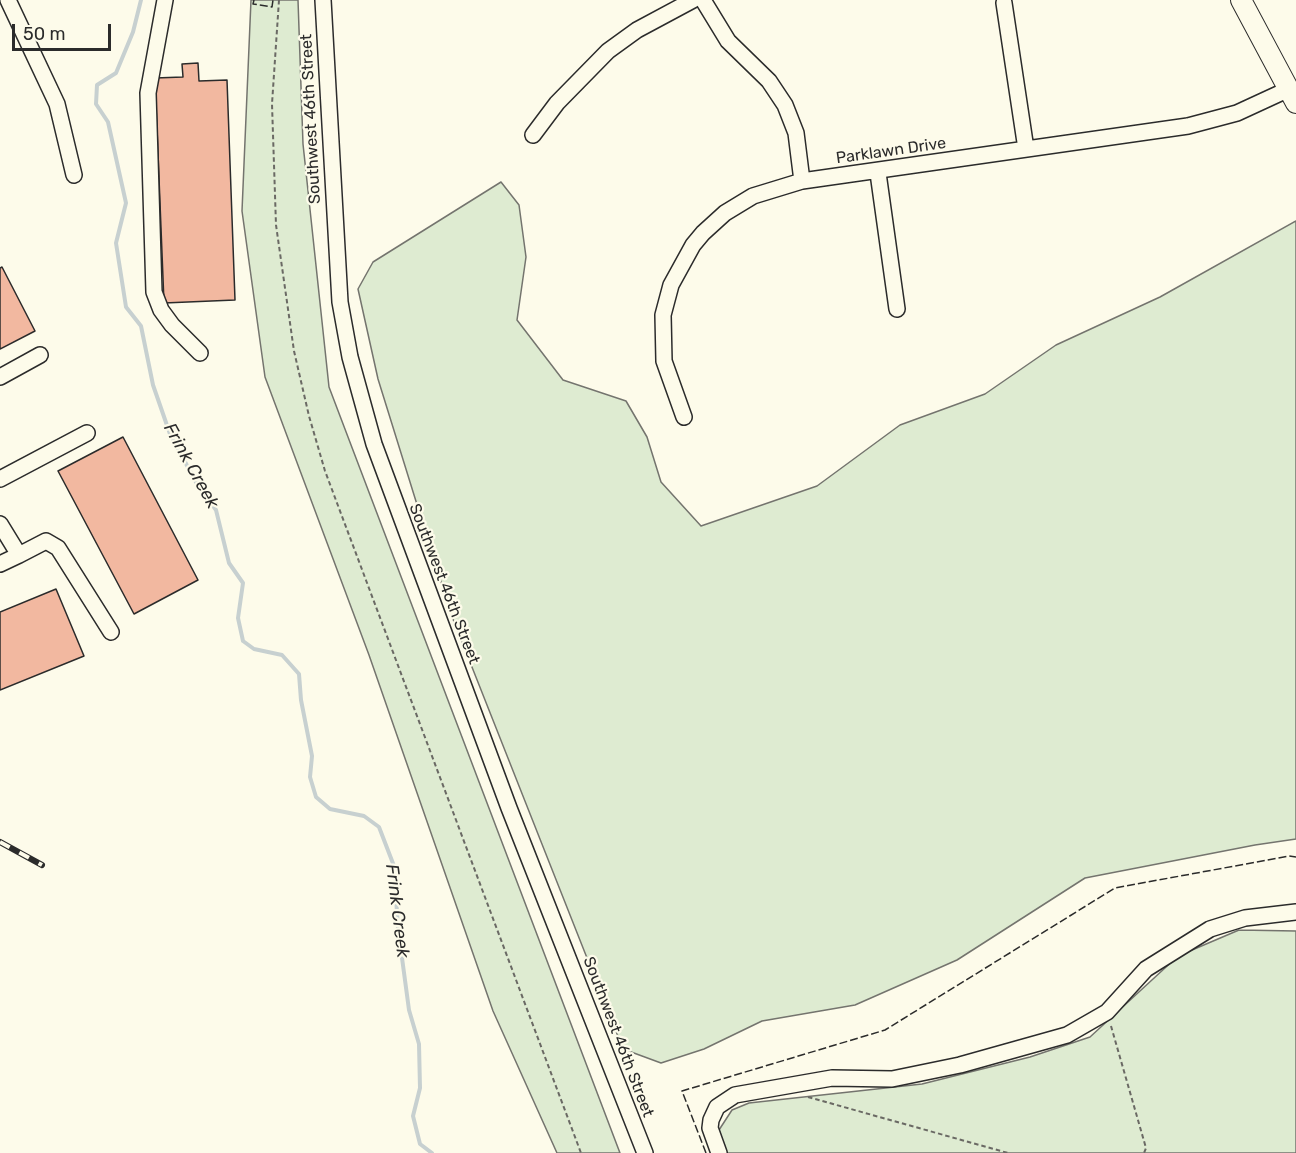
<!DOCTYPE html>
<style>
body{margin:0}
#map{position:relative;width:1296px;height:1153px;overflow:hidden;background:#fdfbea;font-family:Rubik,sans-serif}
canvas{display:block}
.scale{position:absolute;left:12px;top:24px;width:99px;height:27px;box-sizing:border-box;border:3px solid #2b2b2b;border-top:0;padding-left:8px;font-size:18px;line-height:21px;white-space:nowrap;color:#2b2b2b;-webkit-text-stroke:4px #fdfbea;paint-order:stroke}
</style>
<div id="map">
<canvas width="1296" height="1153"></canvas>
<div class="scale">50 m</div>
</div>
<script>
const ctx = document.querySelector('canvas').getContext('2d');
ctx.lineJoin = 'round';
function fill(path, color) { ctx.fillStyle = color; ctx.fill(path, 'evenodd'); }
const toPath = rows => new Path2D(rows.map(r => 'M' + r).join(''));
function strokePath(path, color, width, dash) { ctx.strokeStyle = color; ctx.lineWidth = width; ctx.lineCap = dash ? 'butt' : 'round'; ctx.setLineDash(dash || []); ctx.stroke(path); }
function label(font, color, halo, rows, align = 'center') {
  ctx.font = font + ' Rubik,sans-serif'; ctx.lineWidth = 4.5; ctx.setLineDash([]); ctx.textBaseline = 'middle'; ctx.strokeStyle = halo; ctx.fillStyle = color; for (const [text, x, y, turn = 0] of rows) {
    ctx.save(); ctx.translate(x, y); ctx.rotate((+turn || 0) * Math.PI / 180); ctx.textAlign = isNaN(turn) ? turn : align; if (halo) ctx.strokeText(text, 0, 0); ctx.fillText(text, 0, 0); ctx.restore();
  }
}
const green = toPath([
 [251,0,298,0,303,144,329,387,620,1153,557,1153,493,1011,369,655,265,377,242,211,251,0],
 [501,182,519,205,526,257,517,320,563,380,626,401,647,437,661,482,701,526,817,486,900,425,985,394,1056,345,1160,297,1296,221,1296,839,1255,845,1085,878,957,960,855,1005,762,1021,704,1049,661,1063,623,1049,451,614,378,379,358,289,373,262,501,182],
 [1239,930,1296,931,1296,1153,726,1153,719,1130,732,1110,749,1103,922,1084,1030,1057,1090,1037,1178,956,1239,930]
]);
fill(green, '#deebd1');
strokePath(green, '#74746e', 1.5);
strokePath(toPath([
 [141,0,133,32,116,73,97,85,96,104,108,122,126,203,116,243,126,307,141,326,153,385,170,434,197,484,216,510,229,563,243,583,238,618,243,641,254,649,282,655,299,674,301,700,312,756,310,777,316,797,330,809,364,816,379,827,394,866,398,928,409,1010,419,1044,420,1088,413,1116,420,1144,432,1153]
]), '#c7d0d0', 4);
const building = toPath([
 [198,63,199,81,227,80,235,300,164,303,155,78,183,77,182,64,198,63],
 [2,267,35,331,0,349,0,268,2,267],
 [123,437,198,580,134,614,58,471,123,437],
 [56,589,84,656,0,690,0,612,56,589]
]);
fill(building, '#f2b8a0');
strokePath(building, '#2b2b2b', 1.5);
const minor = toPath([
 [8,0,57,104,74,175],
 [165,0,148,93,154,292,161,310,172,325,200,353],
 [323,0,340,302,350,357,374,444,509,808,645,1153],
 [703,0,728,41,769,81,785,105,796,133,802,181],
 [1004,3,1026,149],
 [533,135,557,103,608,51,637,30,693,0],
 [878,173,897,309],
 [0,377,40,355],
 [684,417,664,361,663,315,671,285,693,245,703,233,725,213,753,196,802,181,1188,126,1237,113,1289,89],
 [0,479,87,433],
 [0,524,19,555,0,564],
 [19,555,46,541,58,548,111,632],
 [719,1153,710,1128,711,1120,717,1107,735,1095,832,1078,892,1079,960,1065,1067,1035,1107,1012,1146,969,1210,929,1245,918,1296,912]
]);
const major = toPath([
 [1241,0,1296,103]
]);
strokePath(minor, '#2b2b2b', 18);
strokePath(major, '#2b2b2b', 22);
strokePath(toPath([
 [279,0,272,104,276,225,294,351,309,416,325,471,581,1153],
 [1111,1026,1146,1148,1144,1153],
 [808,1097,1008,1153]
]), '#6a6964', 2, [4.5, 3]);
strokePath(minor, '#fdfbea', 15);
strokePath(major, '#fdfbea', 20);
const rail = toPath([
 [0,842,42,865]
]);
strokePath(rail, '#2b2b2b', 6);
strokePath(rail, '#fdfbea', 4, [11]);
strokePath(toPath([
 [254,0,253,4,272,7,273,0],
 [706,1153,682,1091,885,1030,1115,888,1289,856,1296,857]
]), '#2b2b2b', 1.5, [8, 3]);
label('16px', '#2b2b2b', '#fdfbea', [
 ["Southwest 46th Street",311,119,-93],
 ["Parklawn Drive",891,151,-8],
 ["Southwest 46th Street",444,584,69],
 ["Southwest 46th Street",618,1037,69]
]);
label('italic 18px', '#2b2b2b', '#fdfbea', [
 ["Frink Creek",191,466,61],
 ["Frink Creek",397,911,83]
]);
</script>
